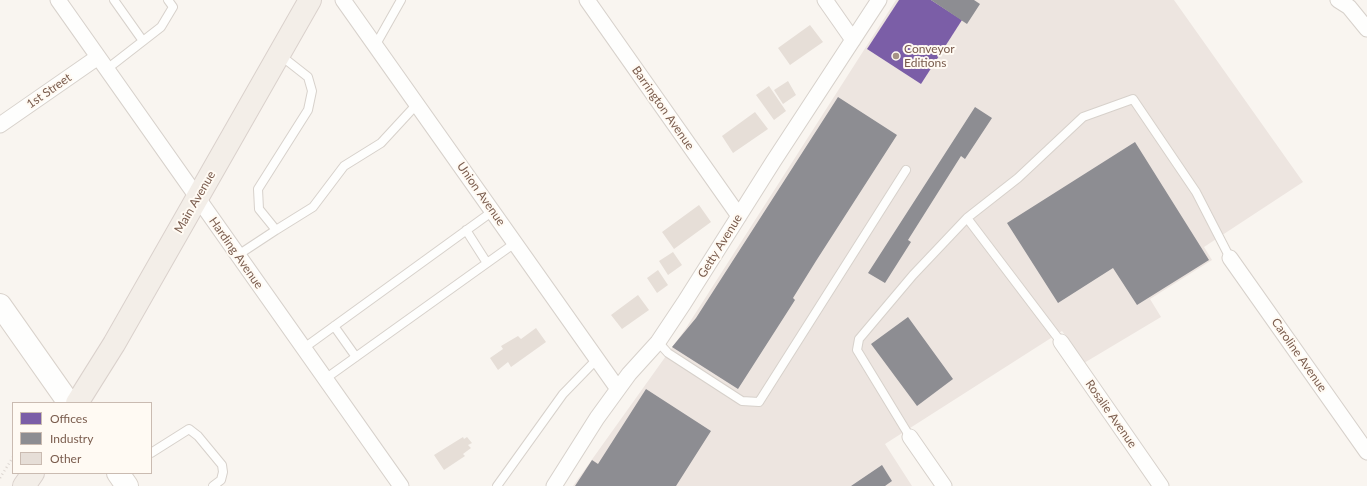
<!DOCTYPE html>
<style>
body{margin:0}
#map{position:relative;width:1367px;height:486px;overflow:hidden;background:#f9f5f0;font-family:Lato,sans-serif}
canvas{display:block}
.legend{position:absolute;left:12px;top:402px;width:140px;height:72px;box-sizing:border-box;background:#fffaf3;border:1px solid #cabbb1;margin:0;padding:5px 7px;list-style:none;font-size:12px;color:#7a5c4d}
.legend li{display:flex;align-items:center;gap:8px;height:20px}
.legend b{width:20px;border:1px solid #cabbb1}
</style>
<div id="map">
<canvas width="1367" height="486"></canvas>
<ul class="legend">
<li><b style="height:11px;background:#7b5ea7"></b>Offices</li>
<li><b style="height:11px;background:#8d8d92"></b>Industry</li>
<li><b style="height:11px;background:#e6ded7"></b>Other</li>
</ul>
</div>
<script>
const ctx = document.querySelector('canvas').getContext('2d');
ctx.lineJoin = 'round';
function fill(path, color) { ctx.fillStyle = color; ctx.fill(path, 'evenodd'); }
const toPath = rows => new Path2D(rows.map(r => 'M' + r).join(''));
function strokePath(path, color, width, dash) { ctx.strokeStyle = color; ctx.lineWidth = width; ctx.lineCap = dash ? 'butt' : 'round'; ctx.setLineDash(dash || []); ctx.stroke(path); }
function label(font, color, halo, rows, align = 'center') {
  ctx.font = font + ' Lato,sans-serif'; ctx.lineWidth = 4; ctx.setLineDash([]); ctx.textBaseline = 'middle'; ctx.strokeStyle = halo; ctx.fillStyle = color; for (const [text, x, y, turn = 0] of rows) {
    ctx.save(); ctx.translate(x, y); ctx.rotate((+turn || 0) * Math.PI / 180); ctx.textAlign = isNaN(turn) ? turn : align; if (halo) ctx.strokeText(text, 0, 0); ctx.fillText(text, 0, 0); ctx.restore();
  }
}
fill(toPath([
 [896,0,1174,0,1303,182,1204,247,1212,260,1150,299,1161,317,1084,363,1062,331,885,444,912,486,573,486,686,328]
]), '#ede5e0');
fill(toPath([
 [899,0,931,0,962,20,921,84,867,49]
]), '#7b5ea7');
fill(toPath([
 [931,0,974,0,980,4,967,24],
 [838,97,897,135,816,261,793,298,795,300,738,389,672,347,696,318],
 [975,107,992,118,965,159,961,156,908,240,911,242,885,283,868,273],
 [1135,142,1209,260,1137,305,1113,268,1058,303,1007,223],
 [908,317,953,379,917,406,871,344],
 [646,389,711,431,676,486,575,486,592,460,598,464],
 [882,465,892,481,885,486,851,486]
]), '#8d8d92');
fill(toPath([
 [810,25,823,42,790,65,778,48],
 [788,81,796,95,783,104,774,90],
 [769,86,786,111,774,120,756,95],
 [755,112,768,129,733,153,722,136],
 [699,205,711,222,674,249,662,232],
 [673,252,682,265,668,275,659,261],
 [658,270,668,285,657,293,647,278],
 [638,295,649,310,622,329,611,315],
 [536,328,546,342,511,367,508,362,498,370,490,358,503,349,501,346,518,336,521,339],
 [463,437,464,439,467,437,472,443,468,445,471,448,463,454,465,456,444,470,434,455]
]), '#e6ded7');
const service = toPath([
 [114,0,143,41],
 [375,46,401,0],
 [107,69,161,27,173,7,168,0],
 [276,230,313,207,344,166,381,143,417,104],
 [466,230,487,263],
 [238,255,276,230,259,209,258,189,308,110,312,91,308,77,280,55],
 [334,326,356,357],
 [658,342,668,353,742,401,759,402,906,170],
 [1061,342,967,218,1018,178,1083,117,1133,99,1196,192,1230,258],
 [304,348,493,211],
 [325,379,515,243],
 [910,437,857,350,859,339,913,275,967,218],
 [151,453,189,429,198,436,222,465,223,472,221,480,213,486],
 [497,486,563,394,597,359]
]);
const minor = toPath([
 [58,0,401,486],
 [343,0,618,389],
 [587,0,739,216],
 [825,0,853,40],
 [1338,0,1349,7,1367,29],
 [0,125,98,57],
 [1230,258,1367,452],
 [1061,342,1161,486],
 [910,437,944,486],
 [554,486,597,418,629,374,658,342,684,303,773,162,879,0]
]);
const secondary = toPath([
 [0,305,69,403],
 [118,473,127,486]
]);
const primary = toPath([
 [77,403,114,344,310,0],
 [24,486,33,473]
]);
strokePath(service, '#d7d1cb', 10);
strokePath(minor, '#d7d1cb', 17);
strokePath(secondary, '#d9d2cb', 24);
strokePath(primary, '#dad1cc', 24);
strokePath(toPath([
 [0,478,13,457]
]), '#dcd5d0', 2.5, [1, 3]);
strokePath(service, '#fefefd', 8);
strokePath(minor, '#fefefd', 15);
strokePath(secondary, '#fefefd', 22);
strokePath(primary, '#f3eee8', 22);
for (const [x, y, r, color] of [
 [896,56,4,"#a69286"]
]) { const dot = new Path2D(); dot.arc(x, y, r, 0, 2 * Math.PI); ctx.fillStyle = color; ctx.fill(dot); strokePath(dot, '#fffaf3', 1.5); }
label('12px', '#7a5c4d', '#fffaf3', [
 ["Conveyor",904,49],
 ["Editions",904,63]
], 'left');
label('12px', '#7a5c4d', '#fffaf3', [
 ["1st Street",49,91,-35],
 ["Barrington Avenue",663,108,55],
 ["Union Avenue",481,194,55],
 ["Main Avenue",195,202,-60],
 ["Getty Avenue",720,246,-58],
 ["Harding Avenue",236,253,55],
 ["Caroline Avenue",1299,355,55],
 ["Rosalie Avenue",1111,414,55]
]);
</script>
